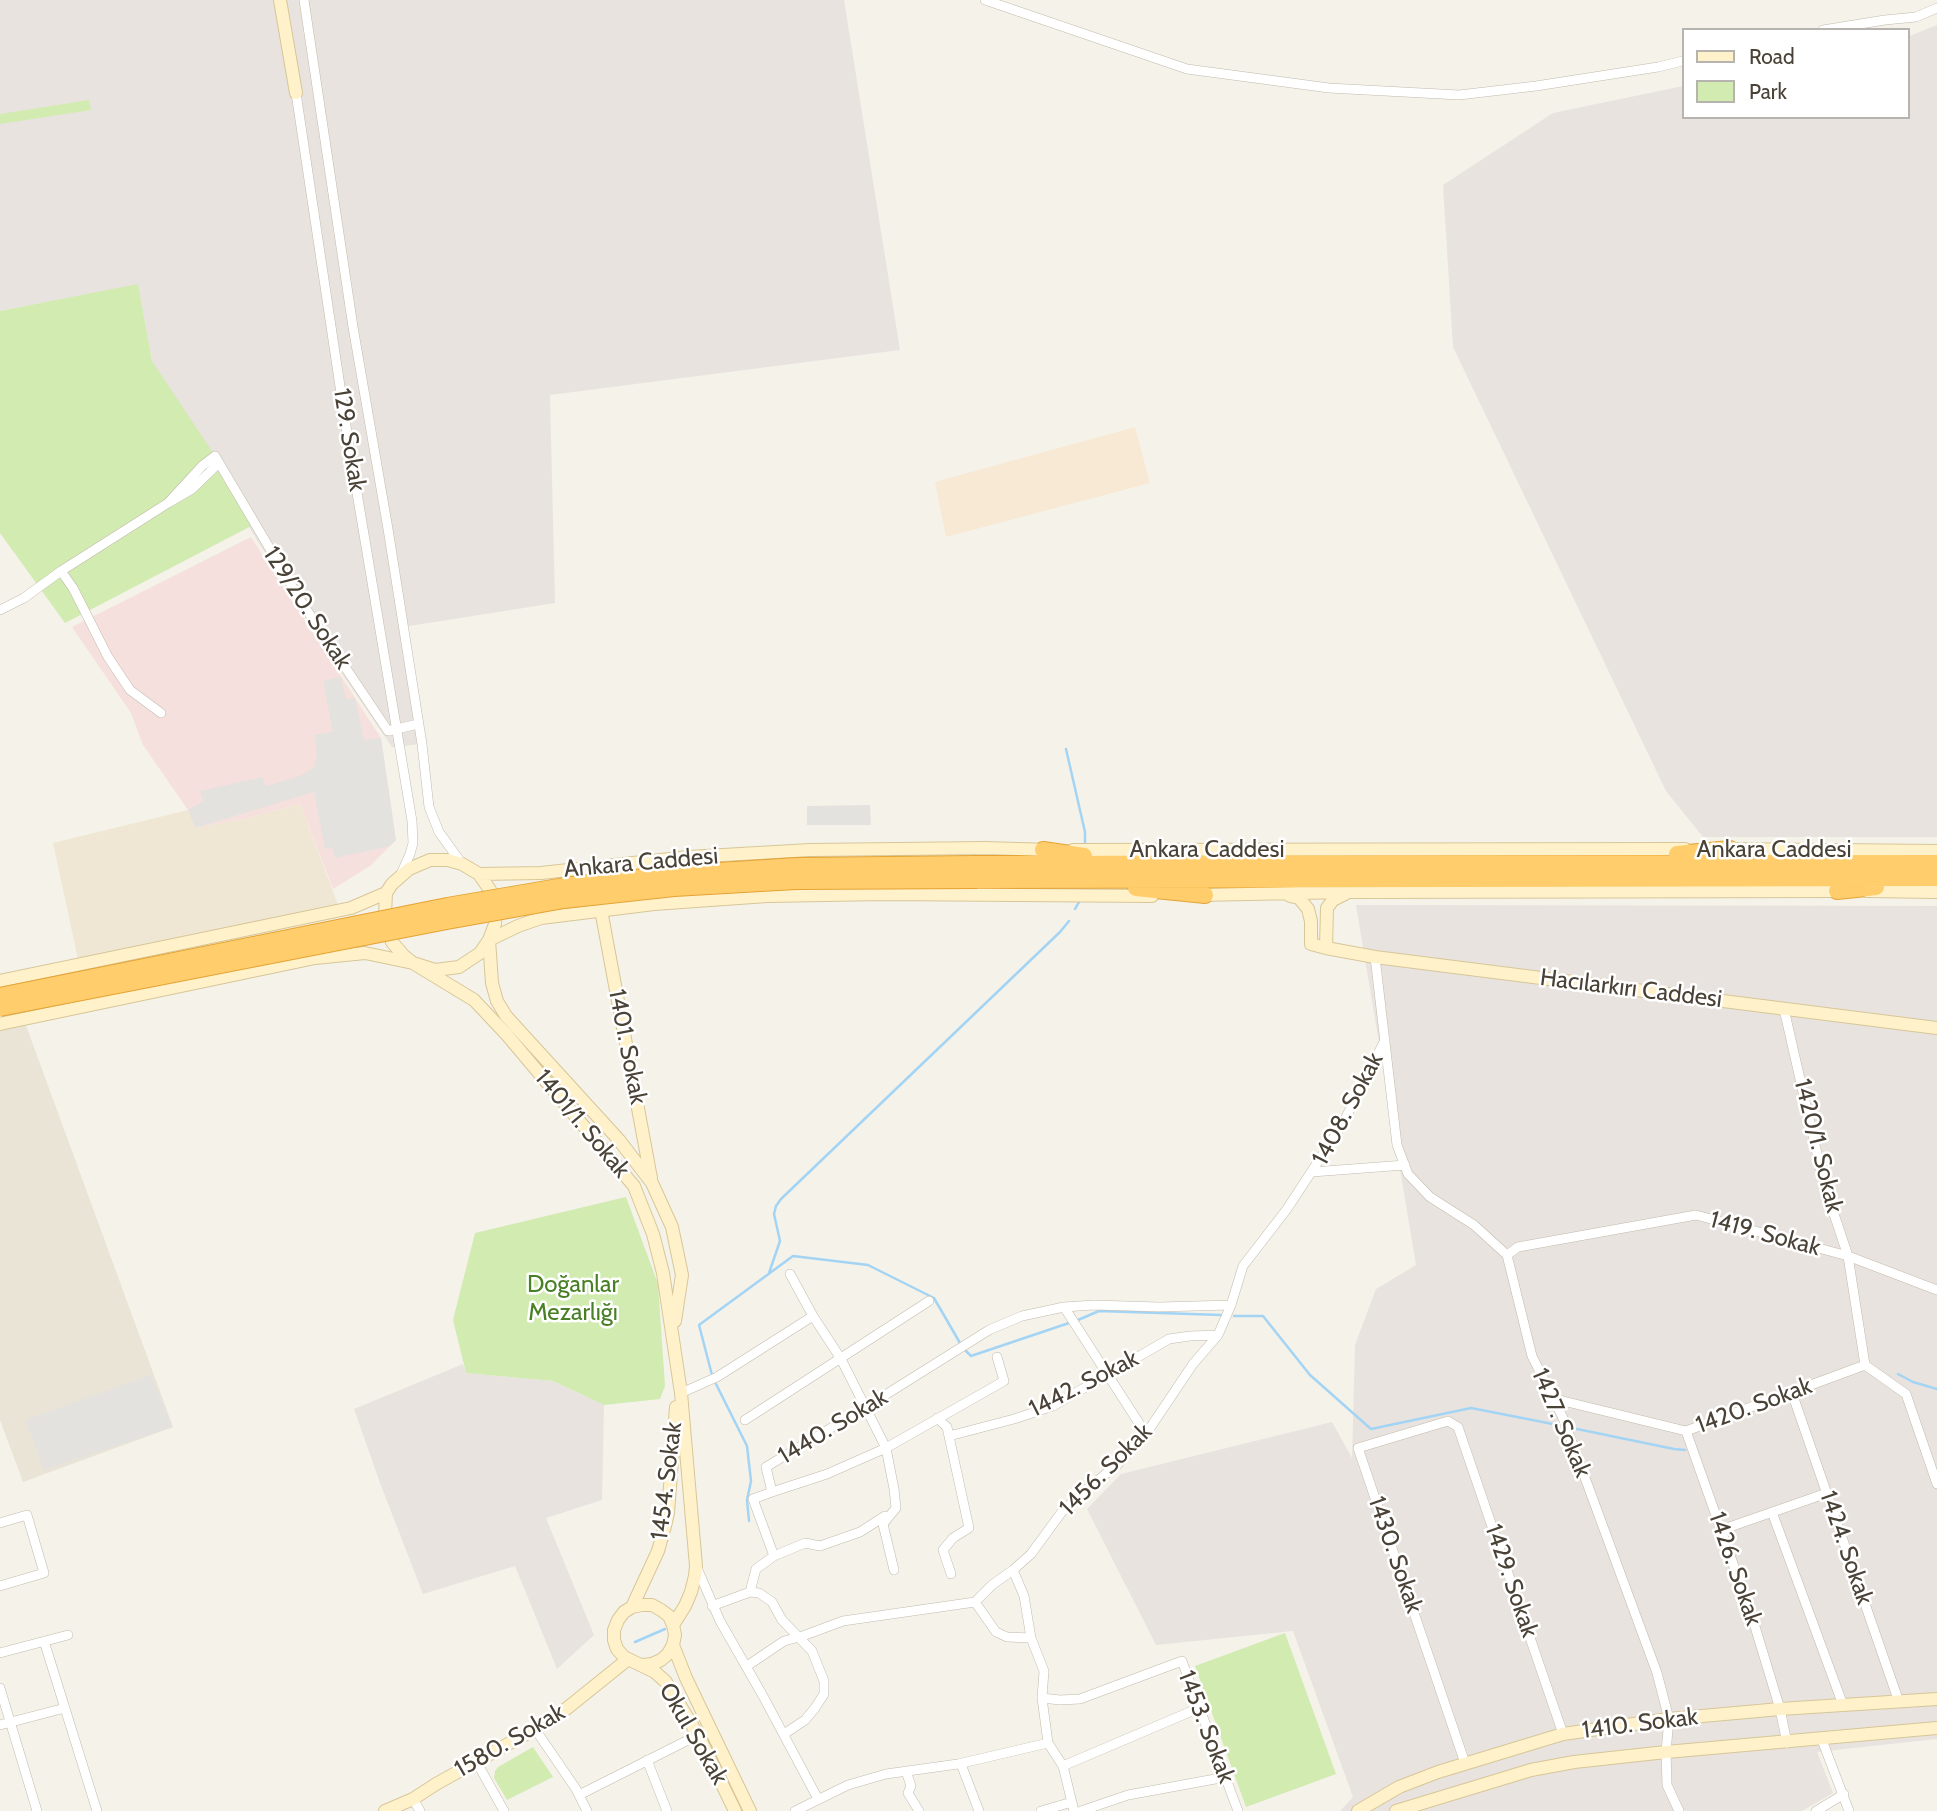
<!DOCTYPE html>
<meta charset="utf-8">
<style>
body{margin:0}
#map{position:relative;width:1937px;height:1811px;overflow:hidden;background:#f5f2ea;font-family:Cabin,sans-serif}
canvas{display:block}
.legend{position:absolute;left:1682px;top:28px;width:228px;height:91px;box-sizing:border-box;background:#fff;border:2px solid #b7b3af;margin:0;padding:9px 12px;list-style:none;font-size:21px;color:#4a4237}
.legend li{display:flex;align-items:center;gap:14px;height:35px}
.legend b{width:35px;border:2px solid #b7b3af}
</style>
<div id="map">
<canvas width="1937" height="1811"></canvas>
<ul class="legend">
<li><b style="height:9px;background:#fff2ca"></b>Road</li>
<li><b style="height:19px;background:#d1ebb1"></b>Park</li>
</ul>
</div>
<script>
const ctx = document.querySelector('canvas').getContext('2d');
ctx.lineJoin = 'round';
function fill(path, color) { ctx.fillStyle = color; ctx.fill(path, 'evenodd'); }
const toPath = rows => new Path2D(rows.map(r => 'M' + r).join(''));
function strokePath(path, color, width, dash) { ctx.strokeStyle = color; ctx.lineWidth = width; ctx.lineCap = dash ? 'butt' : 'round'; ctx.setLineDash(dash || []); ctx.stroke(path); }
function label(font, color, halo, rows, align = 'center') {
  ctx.font = font + ' Cabin,sans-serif'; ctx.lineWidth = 5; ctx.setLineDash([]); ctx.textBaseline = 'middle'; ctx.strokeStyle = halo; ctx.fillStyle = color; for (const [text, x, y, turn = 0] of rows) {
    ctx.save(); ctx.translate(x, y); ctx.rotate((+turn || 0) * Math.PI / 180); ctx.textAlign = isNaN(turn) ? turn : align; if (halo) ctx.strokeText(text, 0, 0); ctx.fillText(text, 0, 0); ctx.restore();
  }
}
fill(toPath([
 [24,1020,173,1427,23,1482,0,1420,0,1029]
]), '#eae4d7');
fill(toPath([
 [1135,427,1150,483,946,537,935,482]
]), '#f8e9d4');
fill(toPath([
 [0,0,844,0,900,350,550,395,555,603,403,627,422,744,392,747,327,652,207,460,152,361,138,285,0,311],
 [1937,25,1937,837,1703,837,1666,791,1453,347,1443,185,1553,113,1683,86,1683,117,1907,117,1907,37],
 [1356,905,1937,906,1937,1739,1817,1752,1833,1793,1802,1811,1340,1811,1353,1797,1293,1631,1156,1645,1087,1509,1121,1474,1332,1422,1352,1458,1355,1345,1376,1289,1416,1265],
 [463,1364,466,1373,553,1381,604,1405,602,1500,546,1518,594,1635,557,1669,515,1566,423,1594,380,1483,354,1409]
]), '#e8e3de');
fill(toPath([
 [300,804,340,910,79,964,53,843,188,810,195,828,244,819]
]), '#efe7d3');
fill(toPath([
 [251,537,381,738,396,840,370,866,333,889,300,804,244,819,195,828,188,810,143,745,131,713,72,627]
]), '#f6e0dd');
fill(toPath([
 [89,100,91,110,0,124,0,114],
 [138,284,152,361,215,456,255,524,65,623,0,533,0,311],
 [626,1197,658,1284,665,1386,660,1399,604,1405,553,1381,466,1373,453,1320,475,1233],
 [1285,1633,1336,1774,1246,1807,1195,1666],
 [533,1747,553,1777,507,1800,494,1778,495,1771,498,1767]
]), '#d1ebb1');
fill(toPath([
 [341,677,346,699,355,698,364,740,381,738,396,840,390,846,335,858,333,848,325,849,314,792,195,828,188,810,203,801,200,791,262,777,266,786,300,776,314,767,317,754,314,735,333,732,323,681],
 [870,805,871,825,807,825,807,806],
 [150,1375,173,1427,44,1470,26,1420]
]), '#e4e2de');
strokePath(toPath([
 [1066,749,1085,832,1085,843],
 [1075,909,1079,902],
 [769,1273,780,1241,774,1214,776,1206,781,1199,1060,932,1069,921],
 [1234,1316,1263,1316,1310,1375,1371,1429,1471,1408,1558,1425],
 [1078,1320,1099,1311,1221,1315],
 [966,1351,971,1356,1069,1323],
 [1898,1374,1913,1382,1937,1389],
 [712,1375,699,1325,793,1256,868,1265,934,1298,960,1343],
 [716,1384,747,1446,751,1481,747,1500,749,1521],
 [1577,1429,1674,1449,1685,1450],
 [635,1642,665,1629]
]), '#a4d4f4', 2.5);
const street = toPath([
 [304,0,353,327,388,529,422,744,429,807,439,832,462,864],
 [985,0,1187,69,1329,88,1459,95,1536,86,1658,67,1683,61],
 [1823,30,1885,20,1916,17,1937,8],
 [296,93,347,433,412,821,413,843,410,854,401,874],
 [219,463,192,489,168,503,202,466,215,456,302,603,388,731,418,724],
 [0,610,24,598,61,571],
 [161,713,130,690,108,657,73,588,61,571,168,503],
 [1375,957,1397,1145,1408,1174,1430,1197,1474,1225,1507,1255,1532,1356,1563,1418,1657,1673,1669,1719,1666,1752,1667,1785,1679,1811],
 [1784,1009,1824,1184,1848,1256,1865,1365],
 [1312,1172,1405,1165],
 [1507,1255,1518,1247,1696,1215,1848,1256,1937,1290],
 [790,1274,813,1316],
 [1064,1307,1146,1434],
 [1865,1365,1906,1394,1937,1484],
 [681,1393,717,1377,813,1316,841,1359,886,1448,894,1489,896,1508,883,1524,894,1570],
 [1792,1393,1899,1702],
 [1552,1400,1559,1400,1686,1431,1865,1365],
 [937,1418,947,1427,969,1528,953,1538,943,1550,951,1574],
 [745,1420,929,1301],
 [1686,1431,1753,1620,1780,1709,1787,1743],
 [949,1436,1014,1419,1053,1406,1169,1339,1190,1336,1218,1335],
 [772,1492,827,1474,886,1448,997,1385,1004,1381,997,1357],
 [1772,1512,1843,1705],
 [0,1523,27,1515,44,1573,0,1586],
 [1721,1530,1827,1493],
 [774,1556,753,1499,772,1492,766,1467,866,1407,989,1330,1022,1316,1064,1307,1094,1305,1159,1307,1231,1305],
 [697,1568,720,1621,763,1696,818,1799],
 [1013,1570,1024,1596,1031,1638,1044,1671,1042,1698,1048,1743,1063,1766,1074,1811],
 [750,1592,756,1569,774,1556,805,1543,820,1546,860,1532,885,1516],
 [975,1602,996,1632,1007,1637,1031,1638],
 [712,1606,750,1592,759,1593,772,1602,782,1620,812,1651,824,1681,824,1694,815,1708,805,1720,784,1734],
 [44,1641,97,1811],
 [0,1653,68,1635],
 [747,1666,784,1641,800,1637,843,1621,975,1602,992,1585,1013,1570,1031,1554,1061,1513,1082,1493,1117,1465,1146,1434,1193,1364,1218,1335,1231,1305,1243,1266,1287,1209,1342,1125,1385,1040],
 [0,1688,37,1811],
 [1042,1698,1060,1700,1080,1699,1182,1661,1238,1811],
 [0,1725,65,1708],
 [535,1729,576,1789,587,1811],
 [1822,1740,1849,1811],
 [647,1760,667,1811],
 [476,1761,504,1811],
 [1465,1763,1358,1448,1448,1421,1458,1427,1563,1734],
 [961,1764,979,1811],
 [1063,1766,1199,1708],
 [906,1771,911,1786,908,1793,919,1811],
 [579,1795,698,1735],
 [413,1799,420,1811],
 [795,1811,848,1785,886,1774,958,1764,1048,1743],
 [1041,1811,1072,1802],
 [1081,1811,1128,1795,1226,1777],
 [1816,1811,1844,1794]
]);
const secondary = toPath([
 [280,0,296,93],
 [1724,849,1937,851],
 [1073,850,1685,849],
 [479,874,541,873,688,857,810,850,985,848,1051,850],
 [1867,891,1937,892],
 [1198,895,1348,892,1845,891],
 [1290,896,1299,898,1308,909,1311,921,1311,944,1326,948,1375,957,1937,1028],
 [601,910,651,1178],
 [489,940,518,926,541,918,654,904,767,896,884,894,1152,896],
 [489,940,492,983,497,1001,506,1016,619,1140,652,1183,672,1227,682,1275,675,1321],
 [1326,948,1327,908,1333,900,1345,894],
 [0,981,351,908,386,893],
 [0,1024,315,958,365,953,413,963,435,970,459,967,480,953,489,940,495,924,496,910,490,890,479,874,462,864,448,860,430,860,409,869,392,884,386,893,385,915,386,927,392,942,404,956,413,963,474,1000,507,1035,634,1186,653,1234,663,1273,681,1393,696,1566,695,1576,691,1592,685,1606,673,1625],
 [632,1607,658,1551,665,1526,668,1513,676,1407],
 [673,1645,686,1678,750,1811],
 [642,1665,652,1664,661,1660,668,1654,673,1645,675,1635,673,1625,669,1616,661,1610,652,1605,642,1605,632,1607,624,1612,618,1620,614,1630,614,1640,617,1649,624,1657,655,1672,666,1682,698,1735,735,1811],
 [385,1811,413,1799,436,1784,535,1729,566,1709,627,1660],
 [1358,1811,1399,1787,1438,1772,1563,1734,1669,1719,1780,1709,1937,1699],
 [1396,1811,1531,1770,1574,1762,1666,1752,1937,1728]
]);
const highway = toPath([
 [1043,850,1084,856],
 [1677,854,1730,849],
 [976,864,1937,863],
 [977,880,1937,878],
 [1136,888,1205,895],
 [1837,891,1876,887]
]);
strokePath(street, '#c2baab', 10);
strokePath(secondary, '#d7c698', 14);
strokePath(highway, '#e5a334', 18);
strokePath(street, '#fff', 9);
strokePath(secondary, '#fff2ca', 12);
strokePath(highway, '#ffcd6b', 16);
const highwayBridge = toPath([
 [0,996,447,906,564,886,672,874,797,866,976,864],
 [0,1008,447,921,564,900,674,888,796,881,977,880]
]);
strokePath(highwayBridge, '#e5a334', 18, []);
strokePath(highwayBridge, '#ffcd6b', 16);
label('24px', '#4a4237', '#fff', [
 ["129. Sokak",349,440,81],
 ["129/20. Sokak",307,608,57],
 ["Ankara Caddesi",1207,850],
 ["Ankara Caddesi",1774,850],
 ["Ankara Caddesi",641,863,-5],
 ["Hacılarkırı Caddesi",1631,989,7],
 ["1401. Sokak",627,1047,79],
 ["1408. Sokak",1348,1109,-62],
 ["1401/1. Sokak",582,1124,50],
 ["1420/1. Sokak",1818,1146,76],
 ["1419. Sokak",1765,1234,15],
 ["1442. Sokak",1084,1384,-27],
 ["1420. Sokak",1754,1406,-20],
 ["1427. Sokak",1561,1423,67],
 ["1440. Sokak",833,1427,-31],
 ["1456. Sokak",1106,1470,-45],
 ["1454. Sokak",667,1481,-83],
 ["1424. Sokak",1846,1548,71],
 ["1430. Sokak",1395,1555,71],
 ["1426. Sokak",1735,1569,71],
 ["1429. Sokak",1511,1581,71],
 ["1410. Sokak",1640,1724,-7],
 ["1453. Sokak",1206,1727,69],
 ["Okul Sokak",693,1734,60],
 ["1580. Sokak",510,1741,-30]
]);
label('24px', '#498026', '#fff', [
 ["Doğanlar",573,1285],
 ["Mezarlığı",573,1313]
]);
</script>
